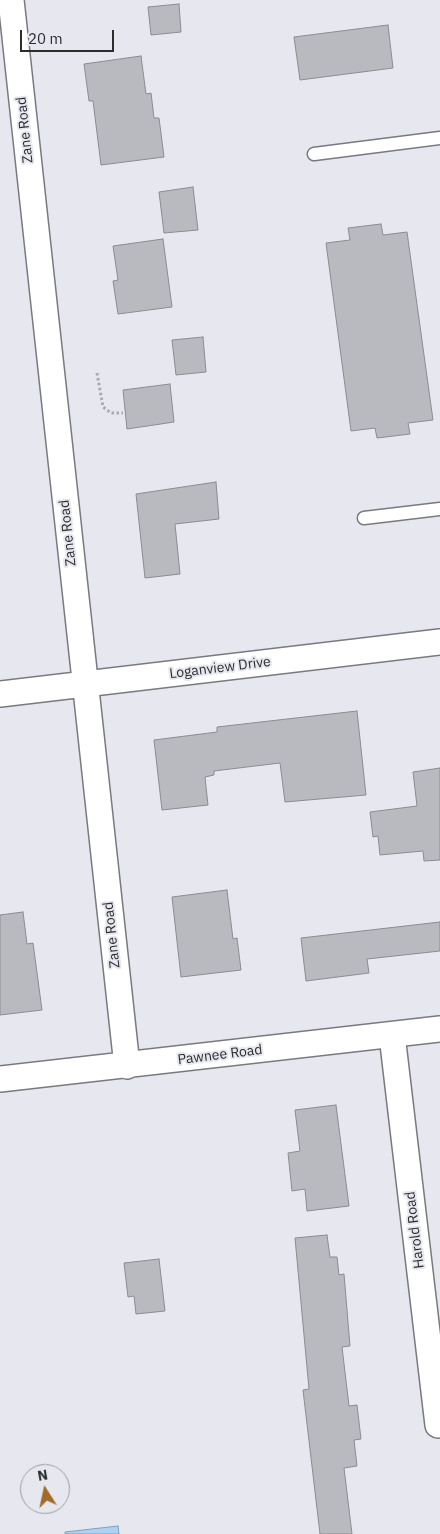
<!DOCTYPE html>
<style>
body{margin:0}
#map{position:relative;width:440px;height:1534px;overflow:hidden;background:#e7e8ef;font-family:"IBM Plex Sans",sans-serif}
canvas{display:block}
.north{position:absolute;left:20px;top:1464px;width:50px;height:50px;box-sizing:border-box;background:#e7e8ef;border:1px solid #9c9da2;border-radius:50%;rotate:350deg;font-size:14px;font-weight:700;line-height:20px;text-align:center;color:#2b2c2e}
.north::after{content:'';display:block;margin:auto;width:18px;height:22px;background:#a46a2a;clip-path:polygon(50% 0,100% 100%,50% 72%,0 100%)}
.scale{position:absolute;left:20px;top:30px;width:94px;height:22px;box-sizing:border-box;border:2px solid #2b2c2e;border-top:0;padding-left:6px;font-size:15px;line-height:18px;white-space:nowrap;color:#2b2c2e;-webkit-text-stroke:4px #e7e8ef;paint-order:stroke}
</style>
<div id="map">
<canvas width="440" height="1534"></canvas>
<div class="north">N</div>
<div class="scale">20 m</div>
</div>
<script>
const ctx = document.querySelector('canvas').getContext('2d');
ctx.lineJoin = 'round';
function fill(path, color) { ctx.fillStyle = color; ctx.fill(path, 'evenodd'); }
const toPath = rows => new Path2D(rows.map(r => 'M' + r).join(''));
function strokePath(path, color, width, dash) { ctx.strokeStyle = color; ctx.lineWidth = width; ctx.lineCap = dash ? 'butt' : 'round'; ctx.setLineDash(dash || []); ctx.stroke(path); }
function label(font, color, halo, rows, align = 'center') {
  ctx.font = font + ' "IBM Plex Sans",sans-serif'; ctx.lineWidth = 4; ctx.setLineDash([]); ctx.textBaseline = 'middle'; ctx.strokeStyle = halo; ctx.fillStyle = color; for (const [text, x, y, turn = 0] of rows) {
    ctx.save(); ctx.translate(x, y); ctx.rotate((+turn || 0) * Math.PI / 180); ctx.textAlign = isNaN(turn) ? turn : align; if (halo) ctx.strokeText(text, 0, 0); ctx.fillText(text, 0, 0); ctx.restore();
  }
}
const water = toPath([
 [118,1526,119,1534,65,1534,65,1532,118,1526]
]);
fill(water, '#abd2f4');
strokePath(water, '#85a0b9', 1);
const building = toPath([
 [179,4,181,32,151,35,148,7,179,4],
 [388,25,393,68,300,80,294,37,388,25],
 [141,56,146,94,151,93,154,118,159,118,164,157,101,165,93,101,89,101,84,64,141,56],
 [193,187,198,230,164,233,159,192,193,187],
 [381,224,383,235,407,232,433,420,408,423,410,434,377,438,375,428,351,431,326,243,350,240,348,228,381,224],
 [163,239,172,307,118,314,113,281,118,280,113,246,163,239],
 [203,337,206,372,176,375,172,340,203,337],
 [170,384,174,422,127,429,123,390,170,384],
 [216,482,219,519,175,524,180,574,145,578,136,494,216,482],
 [357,711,366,795,285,802,280,763,214,771,214,775,205,777,208,805,162,810,154,740,217,732,217,727,357,711],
 [440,768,440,860,424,861,423,851,380,855,378,836,373,837,370,812,417,806,413,772,440,768],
 [227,890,233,939,237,938,241,970,181,977,172,897,227,890],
 [23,912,27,944,33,943,42,1010,0,1015,0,915,23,912],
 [440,922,440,951,367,959,369,973,306,981,301,938,440,922],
 [336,1105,349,1206,307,1211,305,1189,292,1191,288,1153,300,1151,295,1110,336,1105],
 [327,1235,330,1257,337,1257,339,1275,344,1274,350,1346,342,1347,349,1406,357,1405,361,1439,354,1440,357,1466,344,1468,352,1534,320,1534,303,1390,309,1389,295,1238,327,1235],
 [159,1259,165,1311,136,1314,134,1296,128,1297,124,1263,159,1259]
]);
fill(building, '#b9b9c0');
strokePath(building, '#8b8c92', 1);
const lane = toPath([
 [314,154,440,138],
 [364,518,440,509]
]);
const street = toPath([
 [11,0,127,1066],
 [0,694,440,642],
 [392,1035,438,1425],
 [0,1079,440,1029]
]);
strokePath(lane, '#79797f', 15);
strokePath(street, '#79797f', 28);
strokePath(toPath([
 [97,373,103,407,111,413,123,413]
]), '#a9aaaf', 3, [2.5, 2.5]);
strokePath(lane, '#fff', 12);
strokePath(street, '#fff', 25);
label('14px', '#2b2c2e', '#e7e8ef', [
 ["Zane Road",25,130,-96],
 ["Zane Road",68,533,-96],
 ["Loganview Drive",220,668,-7],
 ["Zane Road",112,935,-96],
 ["Pawnee Road",220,1055,-7],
 ["Harold Road",415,1230,-97]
]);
</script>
